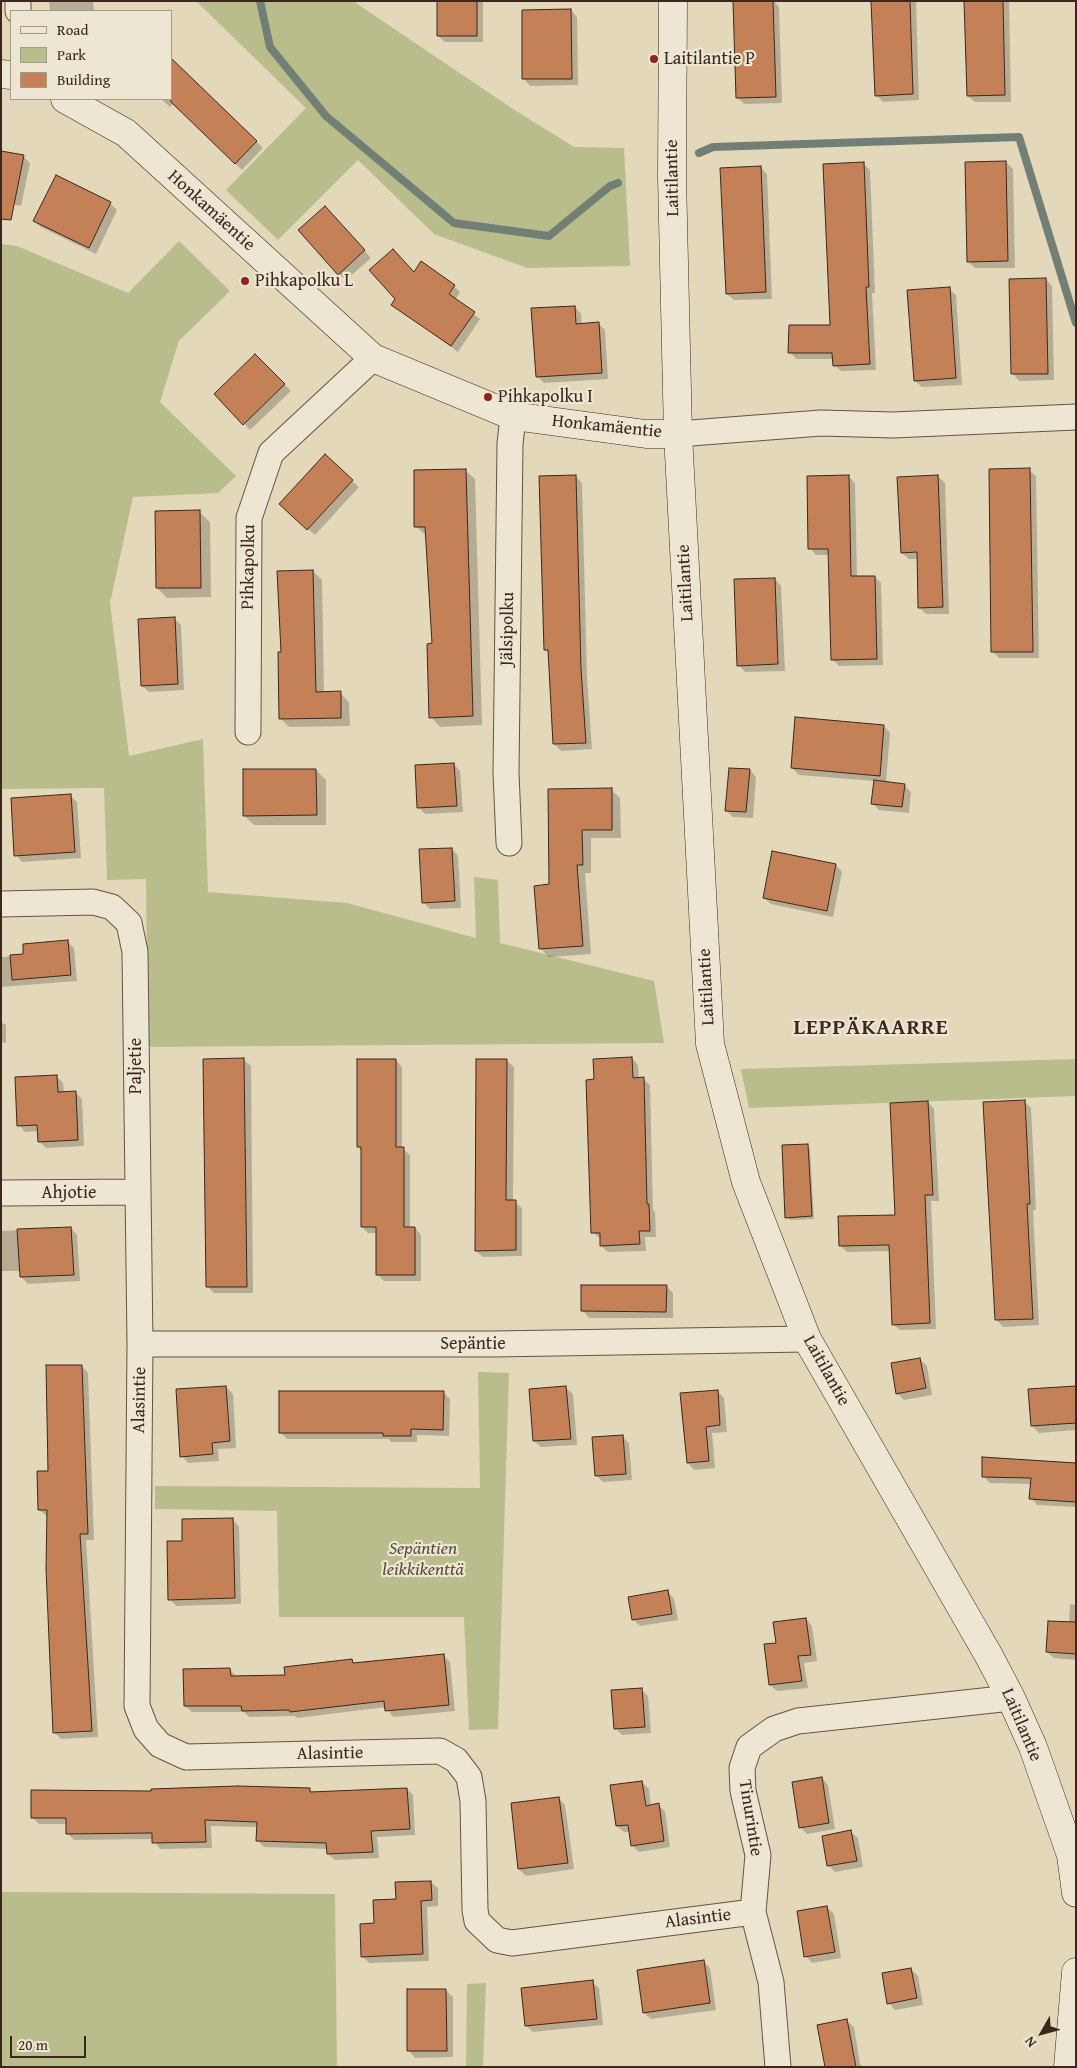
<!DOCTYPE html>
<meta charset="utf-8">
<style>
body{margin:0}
#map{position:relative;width:1077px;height:2068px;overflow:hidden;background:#e4d8ba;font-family:"Gentium Book Plus",serif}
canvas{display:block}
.frame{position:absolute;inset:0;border:2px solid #3b271e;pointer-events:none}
.legend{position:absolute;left:10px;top:10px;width:162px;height:90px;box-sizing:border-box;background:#ede6d2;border:1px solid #a69a8a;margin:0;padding:6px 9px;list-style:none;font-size:15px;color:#3b271e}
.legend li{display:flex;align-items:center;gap:10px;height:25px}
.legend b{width:25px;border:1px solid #a69a8a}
.north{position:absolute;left:1017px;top:2008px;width:50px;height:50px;-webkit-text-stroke:4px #ede6d2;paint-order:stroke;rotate:232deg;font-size:14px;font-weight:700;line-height:20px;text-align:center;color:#3b271e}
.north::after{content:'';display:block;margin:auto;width:18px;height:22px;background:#3b271e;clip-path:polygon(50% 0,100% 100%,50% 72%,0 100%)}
.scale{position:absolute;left:10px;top:2036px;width:76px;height:22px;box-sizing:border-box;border:2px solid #3b271e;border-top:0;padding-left:6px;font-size:15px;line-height:18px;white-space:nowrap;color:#3b271e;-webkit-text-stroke:4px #ede6d2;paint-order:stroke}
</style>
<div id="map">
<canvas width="1077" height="2068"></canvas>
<div class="frame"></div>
<ul class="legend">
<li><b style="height:6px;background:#ede6d2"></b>Road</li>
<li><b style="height:14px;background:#b9bd8c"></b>Park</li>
<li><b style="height:14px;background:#c48158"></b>Building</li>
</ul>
<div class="north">N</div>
<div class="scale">20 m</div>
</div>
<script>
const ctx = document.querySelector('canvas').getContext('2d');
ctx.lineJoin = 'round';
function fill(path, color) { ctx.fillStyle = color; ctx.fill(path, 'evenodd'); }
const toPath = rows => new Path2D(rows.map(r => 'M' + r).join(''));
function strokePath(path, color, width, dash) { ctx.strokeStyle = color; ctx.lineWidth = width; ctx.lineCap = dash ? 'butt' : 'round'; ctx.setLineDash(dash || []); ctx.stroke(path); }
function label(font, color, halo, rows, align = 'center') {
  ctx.font = font + ' "Gentium Book Plus",serif'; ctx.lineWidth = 4.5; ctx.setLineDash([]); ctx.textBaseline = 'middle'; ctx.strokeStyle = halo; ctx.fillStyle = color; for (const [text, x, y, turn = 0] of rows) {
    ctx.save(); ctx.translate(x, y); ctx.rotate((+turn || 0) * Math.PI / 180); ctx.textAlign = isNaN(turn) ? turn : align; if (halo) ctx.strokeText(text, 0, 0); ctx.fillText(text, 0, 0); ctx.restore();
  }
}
fill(toPath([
 [196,1,353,1,513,109,574,147,624,148,630,266,527,268,434,234,358,160,278,240,226,190,306,108],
 [179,241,230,291,179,341,160,402,236,476,218,493,133,497,110,603,129,756,203,739,208,892,347,903,476,938,474,877,498,880,500,943,654,981,664,1043,148,1047,146,879,107,880,104,788,1,789,1,244,17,246,128,293],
 [1076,1059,1076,1096,749,1108,741,1069],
 [478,1372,509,1373,498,1729,469,1730,464,1617,279,1617,277,1511,155,1509,155,1486,480,1488],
 [1,1892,335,1894,337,2067,1,2067],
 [486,1983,483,2067,466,2067,467,1984]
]), '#b9bd8c');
fill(toPath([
 [49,1,93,1,94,11,50,11],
 [438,1,483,1,483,42,445,42,438,36],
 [734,1,774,1,779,7,782,103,744,104,737,97],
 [872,1,916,2,919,100,883,102,876,95],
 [966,1,1009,2,1011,102,975,102,968,96],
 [571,10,577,17,578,85,530,86,524,79],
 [171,59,263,148,242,170,174,103,170,107,161,99,171,99],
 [23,156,30,163,21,206,1,202],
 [1006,162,1013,169,1015,268,975,268,969,262],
 [863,163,870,170,875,293,872,293,876,370,841,371,834,365,834,359,796,359,790,352,832,326],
 [760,167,767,174,772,299,734,300,727,294],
 [110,203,117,210,96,254,41,227,35,221],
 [332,214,371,258,346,280,339,274],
 [414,274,454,286,460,292,455,300,480,319,458,352,393,304],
 [1046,279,1052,286,1054,380,1019,381,1013,374],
 [949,289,956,295,962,385,922,387,915,381],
 [575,307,581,314,582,325,598,323,605,330,608,379,544,383,537,376],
 [255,355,291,391,250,430,216,394],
 [325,456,359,487,315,535,287,511],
 [465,470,475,479,482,725,440,727,431,717,433,645,427,536,416,527],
 [1029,470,1036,476,1039,658,999,658,992,651],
 [575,476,582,483,587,677,592,749,561,751,554,744,550,654,546,650],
 [938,476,945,483,949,614,926,614,919,607,918,559,909,559,902,553],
 [849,477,855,483,857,577,875,577,881,583,883,665,839,666,832,659,830,555,816,555,810,548],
 [199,512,210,522,211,597,167,598,157,588],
 [313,571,322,580,324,693,340,693,349,702,350,726,289,727,280,718,282,653],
 [775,579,781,586,785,671,745,672,739,665],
 [174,618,181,625,184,690,149,692,142,686],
 [884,726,890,733,886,783,904,785,911,792,909,813,879,810,872,803,875,781,799,775,792,768],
 [454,764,460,771,463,812,425,814,419,808],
 [316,770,326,780,326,825,254,825,244,815],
 [750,770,756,777,753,818,733,817,726,810],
 [549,790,611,790,620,798,621,838,591,838,591,873,585,873,591,954,549,957,540,948,550,886],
 [70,795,77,802,81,858,22,862,16,855],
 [452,849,458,856,461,908,430,909,423,902],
 [836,865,842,872,833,917,771,904,764,898],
 [68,942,74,948,77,981,1,987,1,957,25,956],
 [1,1022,6,1025,6,1043,1,1042],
 [632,1058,638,1065,639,1079,643,1079,650,1085,653,1210,655,1212,656,1237,645,1237,646,1251,608,1252,601,1246,601,1239,592,1232,595,1080],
 [244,1060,251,1066,253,1293,214,1293,207,1286],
 [396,1060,402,1067,402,1148,410,1155,410,1228,415,1228,421,1235,421,1281,384,1281,377,1274,377,1233,368,1233,362,1227,362,1151,358,1146],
 [507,1061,514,1067,513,1201,522,1208,522,1256,483,1257,476,1251],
 [56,1076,63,1083,64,1093,75,1092,82,1099,84,1146,46,1148,39,1141,38,1131,25,1132,19,1125],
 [1024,1101,1031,1108,1036,1210,1033,1210,1039,1325,1003,1327,997,1320],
 [928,1102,934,1109,939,1201,931,1201,936,1329,900,1330,893,1324,890,1251,847,1252,840,1245,896,1216],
 [807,1146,810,1149,814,1219,790,1220,787,1217],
 [71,1228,77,1235,80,1281,28,1284,21,1277,21,1271,1,1271,1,1231],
 [666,1286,673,1293,673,1318,589,1318,583,1311],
 [920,1359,927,1366,932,1395,904,1400,897,1393],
 [82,1366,88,1373,94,1540,86,1540,98,1737,61,1739,54,1732,48,1517,39,1510],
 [226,1387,233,1394,236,1448,218,1449,219,1461,188,1463,182,1456],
 [1076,1387,1076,1430,1039,1433,1032,1426],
 [566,1388,573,1394,577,1445,541,1447,534,1441],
 [717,1391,724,1398,727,1432,712,1433,715,1468,694,1470,688,1463],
 [443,1392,450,1399,449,1436,417,1435,417,1442,391,1442,389,1439,287,1439,280,1432],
 [623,1437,629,1443,632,1480,603,1482,596,1475],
 [1076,1464,1076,1507,1037,1505,1031,1498,1032,1484,990,1483,983,1476],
 [232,1519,239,1526,241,1604,176,1606,170,1599,183,1542],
 [668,1592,674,1599,678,1620,640,1626,633,1619],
 [1070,1604,1076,1605,1076,1660,1054,1658,1047,1652,1069,1623],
 [806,1619,812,1626,817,1661,804,1663,808,1688,777,1691,770,1685,777,1644],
 [443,1655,450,1662,455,1711,393,1717,386,1707,297,1718,295,1716,249,1717,244,1712,192,1712,185,1706,230,1670,236,1676,286,1676,352,1660,355,1664],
 [642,1690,648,1696,651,1733,622,1735,615,1728],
 [822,1778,828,1785,835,1829,807,1834,800,1827],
 [642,1782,649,1789,651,1806,658,1805,665,1811,670,1847,639,1852,632,1845,631,1832,624,1832,617,1826],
 [407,1789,413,1795,415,1835,377,1837,379,1858,335,1860,328,1854,328,1849,264,1847,257,1840,258,1827,211,1826,212,1848,160,1849,153,1839,74,1840,67,1833,67,1824,39,1824,32,1817,152,1792,310,1790,313,1793],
 [559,1798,565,1805,574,1869,526,1876,519,1869],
 [851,1832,858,1838,863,1867,835,1872,829,1866],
 [431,1882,438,1888,438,1906,427,1907,429,1961,369,1963,362,1956,375,1924,397,1900],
 [827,1907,834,1914,841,1958,812,1963,806,1956],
 [703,1961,710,1968,716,2010,651,2019,644,2013],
 [911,1969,918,1976,923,2005,895,2010,889,2003],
 [592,1982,599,1988,603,2025,533,2032,526,2026],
 [446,1990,453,1997,453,2057,415,2058,409,2051],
 [847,2021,854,2027,860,2064,863,2067,825,2067,819,2026]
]), '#0003');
strokePath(toPath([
 [260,1,270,47,326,116,454,223,549,236,610,186,618,183],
 [699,153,713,147,1019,137,1076,323]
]), '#717f74', 8);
const building = toPath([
 [437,1,477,1,477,36,437,36,437,1],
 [733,1,773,1,776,97,736,98,733,1],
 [871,1,910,1,913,94,875,96,871,1],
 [964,1,1003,1,1005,95,967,96,964,1],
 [571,9,572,79,522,79,522,10,571,9],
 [171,58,257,141,235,164,171,102,171,58],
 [1,151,24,155,11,220,1,219,1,151],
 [1006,161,1008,261,967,262,965,162,1006,161],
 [864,162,869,287,866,287,870,364,833,366,832,353,788,353,789,325,830,325,823,164,864,162],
 [761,166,766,292,726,294,720,168,761,166],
 [56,175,111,202,89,248,33,221,56,175],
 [325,206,365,250,338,275,298,230,325,206],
 [393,249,414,272,421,261,455,285,449,294,475,312,451,346,391,305,395,299,369,270,393,249],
 [1046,278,1048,374,1011,374,1009,279,1046,278],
 [950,287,956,378,914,381,907,290,950,287],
 [575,306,576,324,599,322,602,373,536,377,531,308,575,306],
 [255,354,285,384,243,425,214,394,255,354],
 [325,454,353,480,307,530,279,504,325,454],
 [1030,468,1033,652,991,652,989,469,1030,468],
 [466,469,473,716,429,718,427,644,432,643,425,527,414,527,414,470,466,469],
 [576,475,581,669,586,743,553,744,548,650,544,650,539,476,576,475],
 [849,475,851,576,875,576,877,659,831,660,828,549,808,549,807,476,849,475],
 [938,475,943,607,918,608,917,552,901,553,897,477,938,475],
 [200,510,201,588,156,588,155,511,200,510],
 [313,570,316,692,341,691,341,718,279,719,278,652,281,652,277,571,313,570],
 [775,578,778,664,737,666,734,579,775,578],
 [175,617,178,684,141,686,138,619,175,617],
 [795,717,884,725,880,776,791,768,795,717],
 [454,763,457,806,417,808,415,765,454,763],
 [729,768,750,769,746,812,725,811,729,768],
 [243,769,316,769,317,815,243,816,243,769],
 [874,780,905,784,902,807,871,804,874,780],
 [612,788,612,830,582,830,583,865,577,865,583,946,539,949,534,886,549,884,548,789,612,788],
 [71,794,75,852,14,856,11,798,71,794],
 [452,848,455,901,422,903,419,849,452,848],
 [772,851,836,864,827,911,763,898,772,851],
 [68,940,71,975,12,980,10,955,23,954,23,944,68,940],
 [632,1057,633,1078,644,1077,647,1204,649,1204,650,1231,639,1231,640,1244,600,1246,600,1233,591,1233,586,1080,594,1079,593,1059,632,1057],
 [244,1058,247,1287,206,1287,203,1059,244,1058],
 [357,1059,396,1059,396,1147,404,1147,404,1227,415,1227,415,1275,376,1275,376,1227,361,1227,361,1147,357,1147,357,1059],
 [476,1059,507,1059,506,1200,516,1200,516,1250,475,1251,476,1059],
 [57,1075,58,1092,76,1091,78,1140,38,1142,37,1125,17,1126,15,1077,57,1075],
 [1025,1100,1030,1204,1027,1204,1033,1319,995,1320,983,1102,1025,1100],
 [928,1101,933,1195,925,1195,930,1323,892,1325,889,1245,839,1246,838,1216,895,1215,890,1103,928,1101],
 [808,1144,812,1216,785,1218,782,1145,808,1144],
 [71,1227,74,1275,20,1277,17,1229,71,1227],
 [581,1285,667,1285,666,1312,581,1311,581,1285],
 [920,1358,926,1388,896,1394,891,1363,920,1358],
 [46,1365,82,1365,88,1534,80,1534,92,1731,53,1733,46,1569,47,1510,38,1510,37,1471,48,1471,46,1365],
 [226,1386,230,1441,212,1443,213,1454,180,1457,176,1389,226,1386],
 [566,1386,571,1439,533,1441,529,1389,566,1386],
 [1076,1386,1076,1423,1031,1426,1028,1389,1076,1386],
 [718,1390,720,1425,706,1427,709,1461,687,1463,680,1393,718,1390],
 [279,1391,444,1391,443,1430,411,1429,411,1436,383,1436,383,1433,279,1433,279,1391],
 [623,1435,626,1474,595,1476,592,1437,623,1435],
 [982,1457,1076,1463,1076,1502,1029,1499,1031,1478,982,1477,982,1457],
 [233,1518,235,1598,168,1600,167,1541,182,1541,182,1519,233,1518],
 [668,1590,672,1614,632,1620,628,1597,668,1590],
 [806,1618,811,1655,798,1656,802,1681,769,1685,764,1644,776,1643,773,1622,806,1618],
 [1048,1621,1076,1622,1076,1654,1046,1652,1048,1621],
 [444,1654,449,1705,385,1711,384,1701,290,1712,289,1710,242,1711,241,1706,184,1706,183,1669,230,1668,231,1676,285,1675,284,1667,352,1659,353,1663,444,1654],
 [642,1688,645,1727,614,1729,611,1690,642,1688],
 [822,1777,829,1823,799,1828,792,1782,822,1777],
 [642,1781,646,1806,659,1803,664,1841,631,1846,628,1825,616,1826,610,1785,642,1781],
 [238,1786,310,1788,310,1792,407,1788,410,1829,371,1831,373,1852,327,1854,326,1843,256,1841,257,1822,205,1820,206,1842,152,1843,152,1833,66,1834,66,1818,31,1818,31,1790,151,1791,151,1789,238,1786],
 [559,1797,568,1863,518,1869,511,1803,559,1797],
 [851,1830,857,1861,827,1866,822,1836,851,1830],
 [431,1881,432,1900,421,1901,423,1954,361,1957,360,1924,374,1923,373,1900,396,1899,395,1882,431,1881],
 [827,1906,835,1952,804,1957,797,1911,827,1906],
 [704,1960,710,2003,643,2013,637,1970,704,1960],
 [911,1968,917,1998,887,2004,882,1973,911,1968],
 [593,1980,597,2019,525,2026,521,1988,593,1980],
 [407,1989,446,1989,447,2051,407,2051,407,1989],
 [847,2019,856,2067,825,2067,817,2025,847,2019]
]);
fill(building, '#c48158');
strokePath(building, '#3b271e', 1);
const street = toPath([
 [18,11,18,1],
 [678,434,821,423,893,425,1076,417],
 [248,732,249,518,271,453,373,358],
 [509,843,506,773,510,444,513,416],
 [1,904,93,902,112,907,129,923,135,952,140,1344,137,1706,146,1729,160,1745,186,1757,440,1751,456,1760,469,1777,473,1801,475,1910,477,1921,497,1940,512,1943,753,1912],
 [1,1193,137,1192],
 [140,1344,493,1344,807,1339],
 [778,2067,771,1982,753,1912,758,1855,743,1791,742,1768,749,1747,774,1729,798,1721,1011,1698]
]);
const secondary = toPath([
 [673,1,672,177,678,434,710,1044,746,1182,807,1339,989,1656,1011,1698,1033,1747,1071,1855,1076,1893],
 [1,74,11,75],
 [65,99,126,133,373,358,513,416,646,434,678,434],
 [1068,2067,1076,1972]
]);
strokePath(street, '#655345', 27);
strokePath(secondary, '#3b271e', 29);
strokePath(street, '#ede6d2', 25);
strokePath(secondary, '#ede6d2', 28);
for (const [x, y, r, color] of [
 [654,59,5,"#8f2418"],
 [245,281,5,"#8f2418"],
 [488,397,5,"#8f2418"]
]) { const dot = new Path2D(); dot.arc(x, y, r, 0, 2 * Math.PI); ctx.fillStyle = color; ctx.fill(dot); strokePath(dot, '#ede6d2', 2); }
label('18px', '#3b271e', '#ede6d2', [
 ["Laitilantie P",664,59],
 ["Pihkapolku L",255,281],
 ["Pihkapolku I",498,397]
], 'left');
label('18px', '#3b271e', '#ede6d2', [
 ["Laitilantie",673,178,-91],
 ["Honkamäentie",211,211,42],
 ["Honkamäentie",607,427,6],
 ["Pihkapolku",249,567,-89],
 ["Laitilantie",686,583,-93],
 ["Jälsipolku",508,629,-89],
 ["Laitilantie",707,987,-93],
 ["Paljetie",136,1066,-90],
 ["Ahjotie",69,1193],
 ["Sepäntie",473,1344],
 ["Laitilantie",826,1371,61],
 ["Alasintie",140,1400,-89],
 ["Laitilantie",1021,1725,67],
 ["Alasintie",330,1754,-1],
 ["Tinurintie",750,1818,81],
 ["Alasintie",698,1919,-7]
]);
label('italic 18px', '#5a4c3a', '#ede6d2', [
 ["Sepäntien",423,1549],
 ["leikkikenttä",423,1570]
]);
ctx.letterSpacing = '1px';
label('bold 22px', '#3b271e', '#ede6d2', [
 ["LEPPÄKAARRE",871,1028]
]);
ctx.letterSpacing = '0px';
</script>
